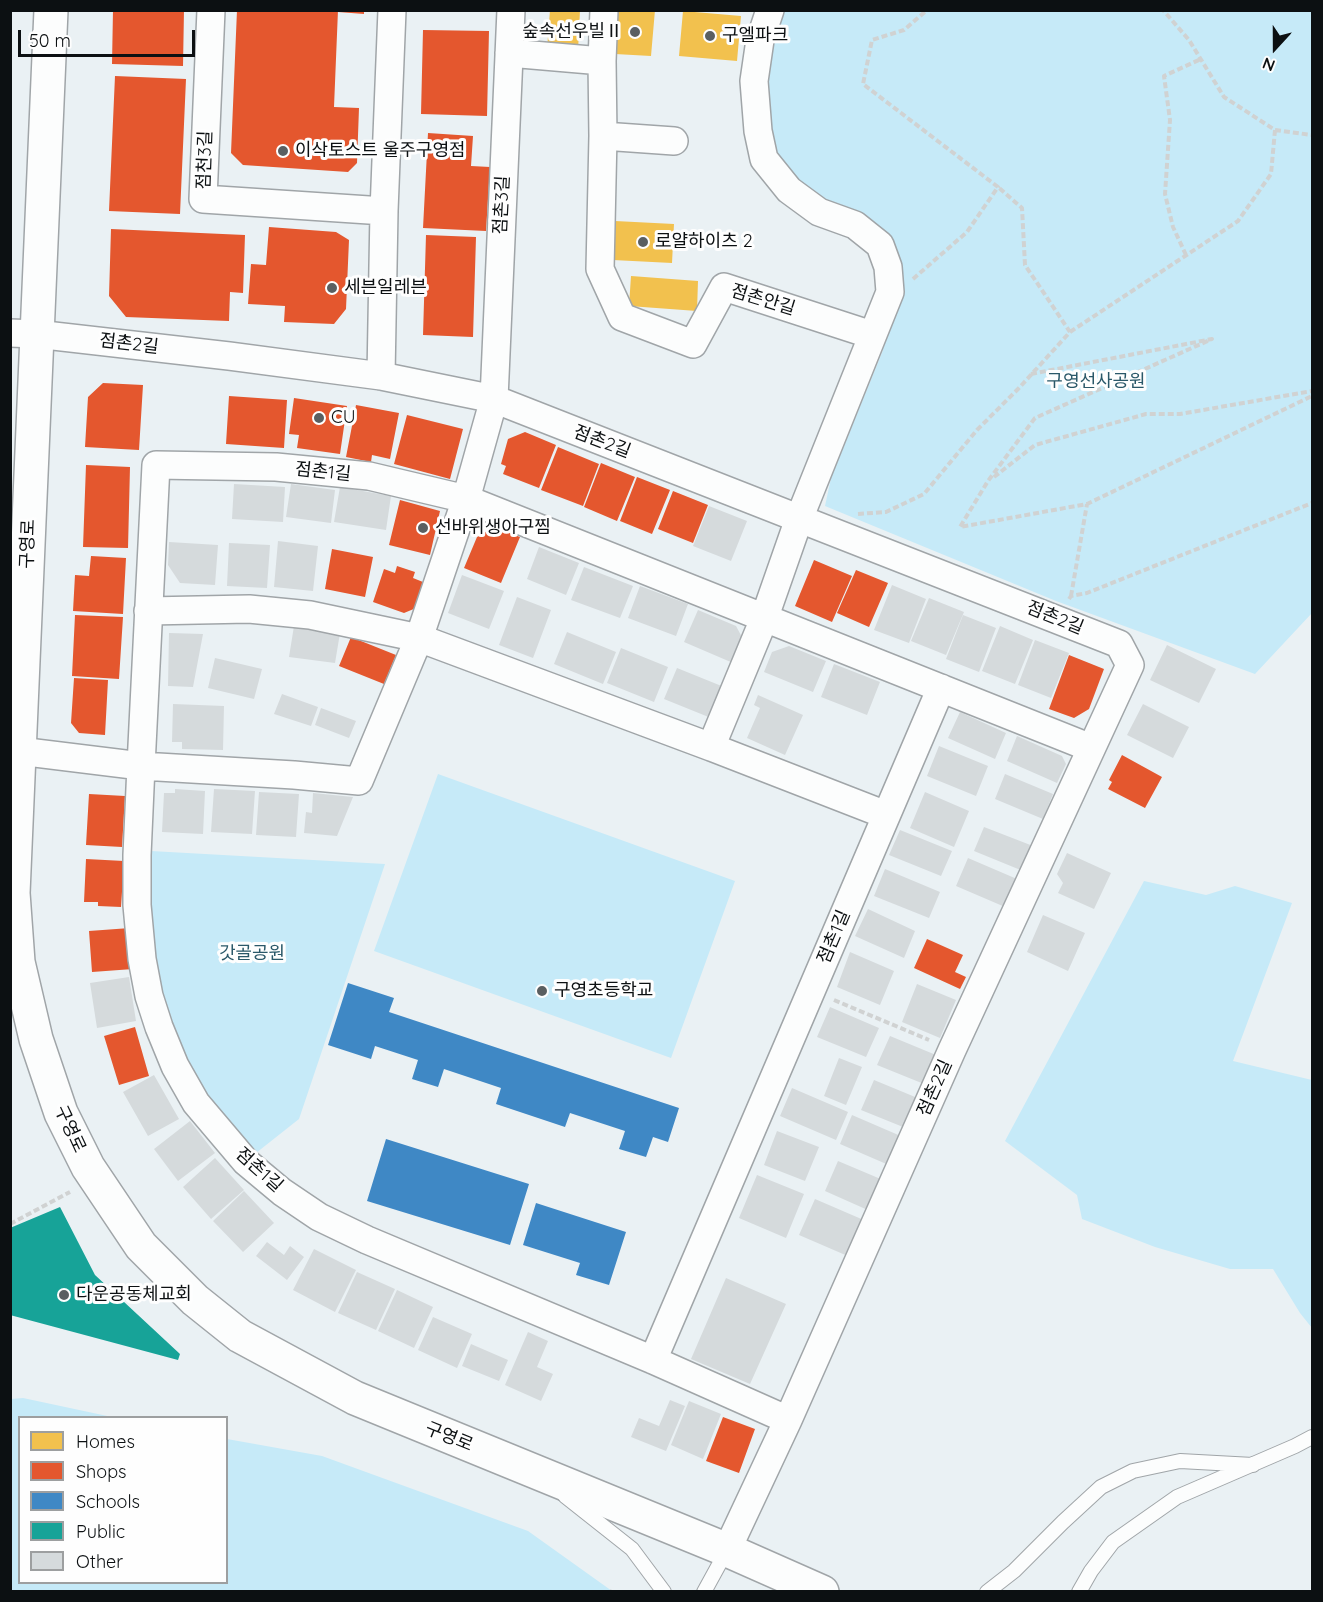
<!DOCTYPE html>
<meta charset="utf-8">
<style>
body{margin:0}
#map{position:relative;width:1323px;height:1602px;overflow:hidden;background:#eaf1f4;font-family:Quicksand,sans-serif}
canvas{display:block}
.frame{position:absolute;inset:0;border:12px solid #0c1012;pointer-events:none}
.legend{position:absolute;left:18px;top:1416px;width:210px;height:168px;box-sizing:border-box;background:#fefefe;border:2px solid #9d9fa0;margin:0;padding:8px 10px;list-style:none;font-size:18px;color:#0c1012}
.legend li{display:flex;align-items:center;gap:12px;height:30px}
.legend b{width:30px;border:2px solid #9d9fa0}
.north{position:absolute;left:1245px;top:18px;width:60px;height:60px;-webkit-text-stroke:4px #fefefe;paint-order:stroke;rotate:201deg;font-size:16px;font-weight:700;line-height:24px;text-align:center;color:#0c1012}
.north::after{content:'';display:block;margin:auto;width:21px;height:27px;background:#0c1012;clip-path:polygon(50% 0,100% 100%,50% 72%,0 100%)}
.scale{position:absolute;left:18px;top:30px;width:177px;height:27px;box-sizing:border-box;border:3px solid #0c1012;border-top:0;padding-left:8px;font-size:18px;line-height:21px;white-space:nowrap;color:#0c1012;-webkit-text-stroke:4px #fefefe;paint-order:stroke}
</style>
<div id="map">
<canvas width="1323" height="1602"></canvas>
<div class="frame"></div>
<ul class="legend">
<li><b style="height:16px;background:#f2c14e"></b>Homes</li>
<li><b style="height:16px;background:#e4572e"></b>Shops</li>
<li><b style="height:16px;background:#3f88c5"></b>Schools</li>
<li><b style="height:16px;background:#17a398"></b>Public</li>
<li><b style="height:16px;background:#d5dadc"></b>Other</li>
</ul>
<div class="north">N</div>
<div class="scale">50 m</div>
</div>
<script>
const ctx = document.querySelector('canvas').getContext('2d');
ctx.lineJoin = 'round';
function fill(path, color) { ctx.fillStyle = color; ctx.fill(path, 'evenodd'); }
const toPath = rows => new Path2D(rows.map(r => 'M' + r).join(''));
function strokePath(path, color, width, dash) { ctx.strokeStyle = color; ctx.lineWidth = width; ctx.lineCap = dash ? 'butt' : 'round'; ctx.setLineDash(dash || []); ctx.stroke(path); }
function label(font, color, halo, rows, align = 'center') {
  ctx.font = font + ' Quicksand,"Noto Sans KR",sans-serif'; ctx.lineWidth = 6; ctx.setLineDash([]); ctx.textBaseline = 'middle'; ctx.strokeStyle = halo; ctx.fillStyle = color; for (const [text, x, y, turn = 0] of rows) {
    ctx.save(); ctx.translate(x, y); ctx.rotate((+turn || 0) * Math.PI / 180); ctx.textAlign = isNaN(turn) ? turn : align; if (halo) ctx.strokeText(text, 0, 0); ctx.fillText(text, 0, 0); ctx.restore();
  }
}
fill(toPath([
 [770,11,1312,11,1312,613,1255,674,1056,601,825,506,831,478,883,350,872,335,888,267,819,212,758,131],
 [438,774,735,881,671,1058,374,951],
 [151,851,385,864,299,1119,256,1153,203,1099,168,1020,153,950,150,904],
 [1144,881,1206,895,1235,886,1292,903,1233,1061,1312,1080,1312,1328,1300,1313,1273,1269,1230,1269,1155,1247,1082,1219,1077,1195,1005,1141],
 [23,1398,112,1417,20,1418,20,1582,226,1582,227,1439,322,1456,528,1531,612,1591,11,1591,11,1399]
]), '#c6eaf8');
fill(toPath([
 [550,10,580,10,578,51,547,49],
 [618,10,655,10,651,56,615,54],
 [683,11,741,16,737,61,679,56],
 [615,221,674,224,672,263,613,260],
 [631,276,698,281,697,311,629,306]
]), '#f2c14e');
fill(toPath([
 [113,10,184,10,183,66,112,64],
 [237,10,338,10,334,107,359,108,357,163,348,172,243,165,231,153],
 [338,10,364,10,364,14,338,12],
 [423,30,489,31,487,116,421,114],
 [115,76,186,79,180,214,109,211],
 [428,133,473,136,471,166,490,167,486,231,423,228],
 [269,227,336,232,349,240,346,309,334,324,284,322,285,306,248,304,251,264,266,265],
 [111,229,245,235,243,293,230,292,229,321,126,317,109,296],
 [426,235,476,237,473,337,423,335],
 [103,383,143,385,139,450,85,447,88,397],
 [229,396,287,400,284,448,226,444],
 [294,398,347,406,340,454,297,448,299,435,289,434],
 [356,405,399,413,390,459,372,455,371,462,346,457],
 [407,415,463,429,450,479,394,464],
 [525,432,556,445,539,488,503,474,506,466,501,464,508,439],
 [558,447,599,464,583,506,541,490],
 [601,463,635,477,617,521,584,507],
 [86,465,130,467,128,548,83,547],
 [637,477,670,490,652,534,620,521],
 [673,491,708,505,693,543,658,529],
 [400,500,440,511,430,555,389,545],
 [494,527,520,537,501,583,464,568,477,537],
 [332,549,373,557,365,597,325,589],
 [91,556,126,558,123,614,73,611,75,575,89,576],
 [814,560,852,576,832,622,795,606],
 [397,566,415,572,413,578,428,584,421,606,404,613,373,602,384,569,395,573],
 [856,570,888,583,869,627,837,613],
 [75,615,123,617,119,679,72,676],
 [351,637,396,655,384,684,339,666],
 [1069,655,1104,669,1089,709,1074,718,1049,709],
 [74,678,108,680,105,735,79,733,71,723],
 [1122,755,1162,777,1145,808,1108,789,1112,782,1109,780],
 [89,794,125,796,122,847,86,845],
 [86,859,124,861,121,907,98,906,98,902,84,902],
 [130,928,133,969,92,972,89,931],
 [927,939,963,955,955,972,966,977,960,989,914,968],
 [135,1027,149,1076,119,1085,104,1036],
 [723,1417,755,1429,739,1473,706,1461]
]), '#e4572e');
fill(toPath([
 [348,983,394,998,389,1012,679,1108,668,1142,653,1137,646,1157,619,1149,625,1131,570,1113,565,1127,496,1104,501,1088,444,1069,438,1087,412,1079,418,1060,375,1046,371,1059,328,1045],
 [386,1139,529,1184,510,1245,367,1201],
 [536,1203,626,1232,609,1285,576,1275,580,1263,523,1245]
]), '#3f88c5');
fill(toPath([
 [60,1207,95,1275,180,1354,178,1360,10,1315,10,1228]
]), '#17a398');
fill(toPath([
 [234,484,285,487,283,522,232,519],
 [291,484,335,490,331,523,286,517],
 [340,487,391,496,386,530,334,522],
 [709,506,747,521,731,561,693,546],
 [278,541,318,546,313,591,274,587],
 [169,542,218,545,215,585,180,583,168,565],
 [229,543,270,545,267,588,227,586],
 [539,547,579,563,566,595,527,579],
 [584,567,633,586,620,618,571,600],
 [462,575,504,591,489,629,448,613],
 [892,585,926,599,909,643,874,630],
 [640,586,688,604,676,636,628,618],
 [517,597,551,610,533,658,499,645],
 [929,598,964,612,946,655,911,641],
 [698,610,736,626,743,639,733,663,684,642],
 [963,615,996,628,979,672,946,659],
 [294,626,340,633,335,663,289,657],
 [1000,626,1033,640,1015,684,982,671],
 [567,632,616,652,603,684,554,664],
 [169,633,203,634,193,687,168,686],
 [1035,640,1069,653,1051,698,1018,685],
 [1167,645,1216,669,1199,703,1150,680],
 [789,646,826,661,813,692,764,672,772,652],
 [621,648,668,667,654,702,607,683],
 [215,658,262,669,254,699,208,688],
 [834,664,880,682,867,715,821,697],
 [677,668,724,687,711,718,664,699],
 [282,694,318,707,311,726,274,714],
 [758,695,803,715,785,755,747,738,760,708,754,705],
 [173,704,224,706,223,750,182,749,182,742,172,742],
 [1143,704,1189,727,1173,758,1127,735],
 [321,708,356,721,349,738,315,725],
 [960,712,1006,733,995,759,948,738],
 [1017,736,1062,756,1066,764,1057,783,1007,761],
 [939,746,988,766,976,796,927,776],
 [1005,774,1053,794,1043,819,995,799],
 [175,789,205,791,203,834,162,832,164,793,175,793],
 [214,789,255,791,252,834,211,832],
 [259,792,299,794,296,837,256,835],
 [925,792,969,811,954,847,910,828],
 [313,793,353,797,337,836,304,833,306,812,312,813],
 [984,827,1033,846,1023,871,974,851],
 [900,830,952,851,941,876,889,855],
 [1067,853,1111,873,1094,909,1058,893,1063,883,1057,874],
 [968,858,1017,879,1005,907,956,886],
 [885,869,940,892,929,918,874,896],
 [868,909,915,931,904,958,855,936],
 [1043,915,1085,933,1068,971,1027,952],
 [850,952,894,971,880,1005,837,987],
 [129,977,136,1021,97,1028,90,983],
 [917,984,956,1000,940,1038,902,1022],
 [830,1007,879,1028,866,1057,817,1037],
 [890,1036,936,1055,924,1084,877,1065],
 [839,1058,862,1067,846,1105,824,1096],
 [154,1075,179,1119,148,1136,123,1092],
 [874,1080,920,1099,908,1129,861,1110],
 [792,1088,848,1112,836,1140,780,1116],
 [852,1115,903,1137,891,1166,840,1144],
 [190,1121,215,1153,178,1181,154,1149],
 [777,1131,819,1147,805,1181,764,1165],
 [215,1158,244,1190,211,1219,183,1187],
 [838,1161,883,1180,870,1211,825,1191],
 [757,1175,804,1194,786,1238,739,1218],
 [244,1191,274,1223,243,1252,213,1221],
 [815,1199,866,1221,850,1257,799,1235],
 [267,1242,284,1255,290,1246,304,1257,287,1280,256,1256],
 [314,1249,356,1270,335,1312,293,1290],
 [357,1272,395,1289,376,1330,338,1313],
 [726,1278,786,1304,750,1384,691,1359],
 [397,1290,433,1307,414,1348,378,1331],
 [433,1317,472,1334,457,1368,418,1350],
 [528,1332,548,1341,537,1367,553,1374,541,1401,505,1385],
 [471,1344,508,1360,499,1381,462,1366],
 [670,1400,685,1406,666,1451,631,1437,639,1418,659,1426],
 [689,1401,721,1414,703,1459,671,1445]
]), '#d5dadc');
const lane = toPath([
 [565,1496,632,1549,664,1592],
 [704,1592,727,1550],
 [987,1592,1014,1571,1063,1522,1101,1487,1133,1471,1180,1461,1253,1465],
 [1079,1592,1091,1571,1113,1542,1177,1497,1295,1446,1312,1437]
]);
const street = toPath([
 [211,10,203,199,384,211],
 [604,10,602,61,603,136,600,269,622,317,693,344,724,287,872,335],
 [509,53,602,61],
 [603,136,674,141],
 [10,333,36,334,229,356,381,376,494,399,1119,644,1130,665,952,1050,788,1420,727,1550],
 [381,376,384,211,392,10],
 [148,611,249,609,310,615,419,638,466,499,494,399,511,10],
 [711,747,886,815],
 [19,751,141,766,294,775,359,781,419,638,711,747,764,619,799,519,890,292,888,267,880,245,855,225,819,212,789,190,764,159,758,131,754,81,760,40,770,10],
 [653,1360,941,688],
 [788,1420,653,1360,367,1240,319,1217,282,1192,246,1162,196,1103,175,1066,159,1027,149,996,142,959,137,905,137,855,141,766,156,465,276,467,369,476,466,499,1091,748]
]);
const secondary = toPath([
 [51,10,13,893,18,962,36,1039,61,1113,88,1167,141,1246,195,1300,240,1336,355,1398,727,1550,822,1592]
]);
strokePath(lane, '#a0a5a8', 16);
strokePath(street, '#a0a5a8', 30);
strokePath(secondary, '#a0a5a8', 36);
strokePath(toPath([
 [1275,130,1312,135],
 [1186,255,1173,227,1165,194,1170,120,1164,76,1201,59],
 [913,279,967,232,998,187,863,84,872,40,904,30,927,10],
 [1070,332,1238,221,1271,174,1275,130,1224,97,1189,40,1163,10],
 [1031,374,1212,339,1035,418,988,481,960,527,1087,504,1312,396],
 [994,477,1035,445,1146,414,1180,414,1312,391],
 [858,514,886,512,924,494,977,430,1019,388,1070,332,1025,265,1022,208,998,187],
 [1071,596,1087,504],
 [1069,599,1071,596,1087,593,1312,503],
 [834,1000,929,1040],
 [10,1224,70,1192],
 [610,1592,612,1591]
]), '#d0d2d2', 4, [6, 3]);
strokePath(lane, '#fcfdfd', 14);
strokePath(street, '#fcfdfd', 27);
strokePath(secondary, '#fcfdfd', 33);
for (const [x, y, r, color] of [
 [635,32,6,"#5a5f61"],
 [710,36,6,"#5a5f61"],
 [283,151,6,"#5a5f61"],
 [643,242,6,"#5a5f61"],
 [332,288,6,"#5a5f61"],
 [319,418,6,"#5a5f61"],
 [423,528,6,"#5a5f61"],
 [542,991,6,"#5a5f61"],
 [64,1295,6,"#5a5f61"]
]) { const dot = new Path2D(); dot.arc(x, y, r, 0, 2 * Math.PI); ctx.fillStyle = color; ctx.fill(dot); strokePath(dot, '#fefefe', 2); }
label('18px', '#0c1012', '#fefefe', [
 ["숲속선우빌Ⅱ",623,32,"right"],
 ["구엘파크",722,36],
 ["이삭토스트 울주구영점",295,151],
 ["로얄하이츠 2",655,242],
 ["세븐일레븐",344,288],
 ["CU",331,418],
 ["선바위생아구찜",435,528],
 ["구영초등학교",554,991],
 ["다운공동체교회",76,1295]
], 'left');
label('18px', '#0c1012', '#fefefe', [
 ["점천3길",205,160,-88],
 ["점촌3길",502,205,-87],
 ["점촌안길",763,300,17],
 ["점촌2길",129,344,7],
 ["점촌2길",602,442,21],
 ["점촌1길",323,472,6],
 ["구영로",28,544,-88],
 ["점촌2길",1055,618,22],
 ["점촌1길",834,937,-67],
 ["점촌2길",935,1088,-66],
 ["구영로",70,1129,65],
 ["점촌1길",259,1170,42],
 ["구영로",449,1437,22]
]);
label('18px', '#2a5869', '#fefefe', [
 ["구영선사공원",1096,382],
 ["갓골공원",252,954]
]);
</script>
